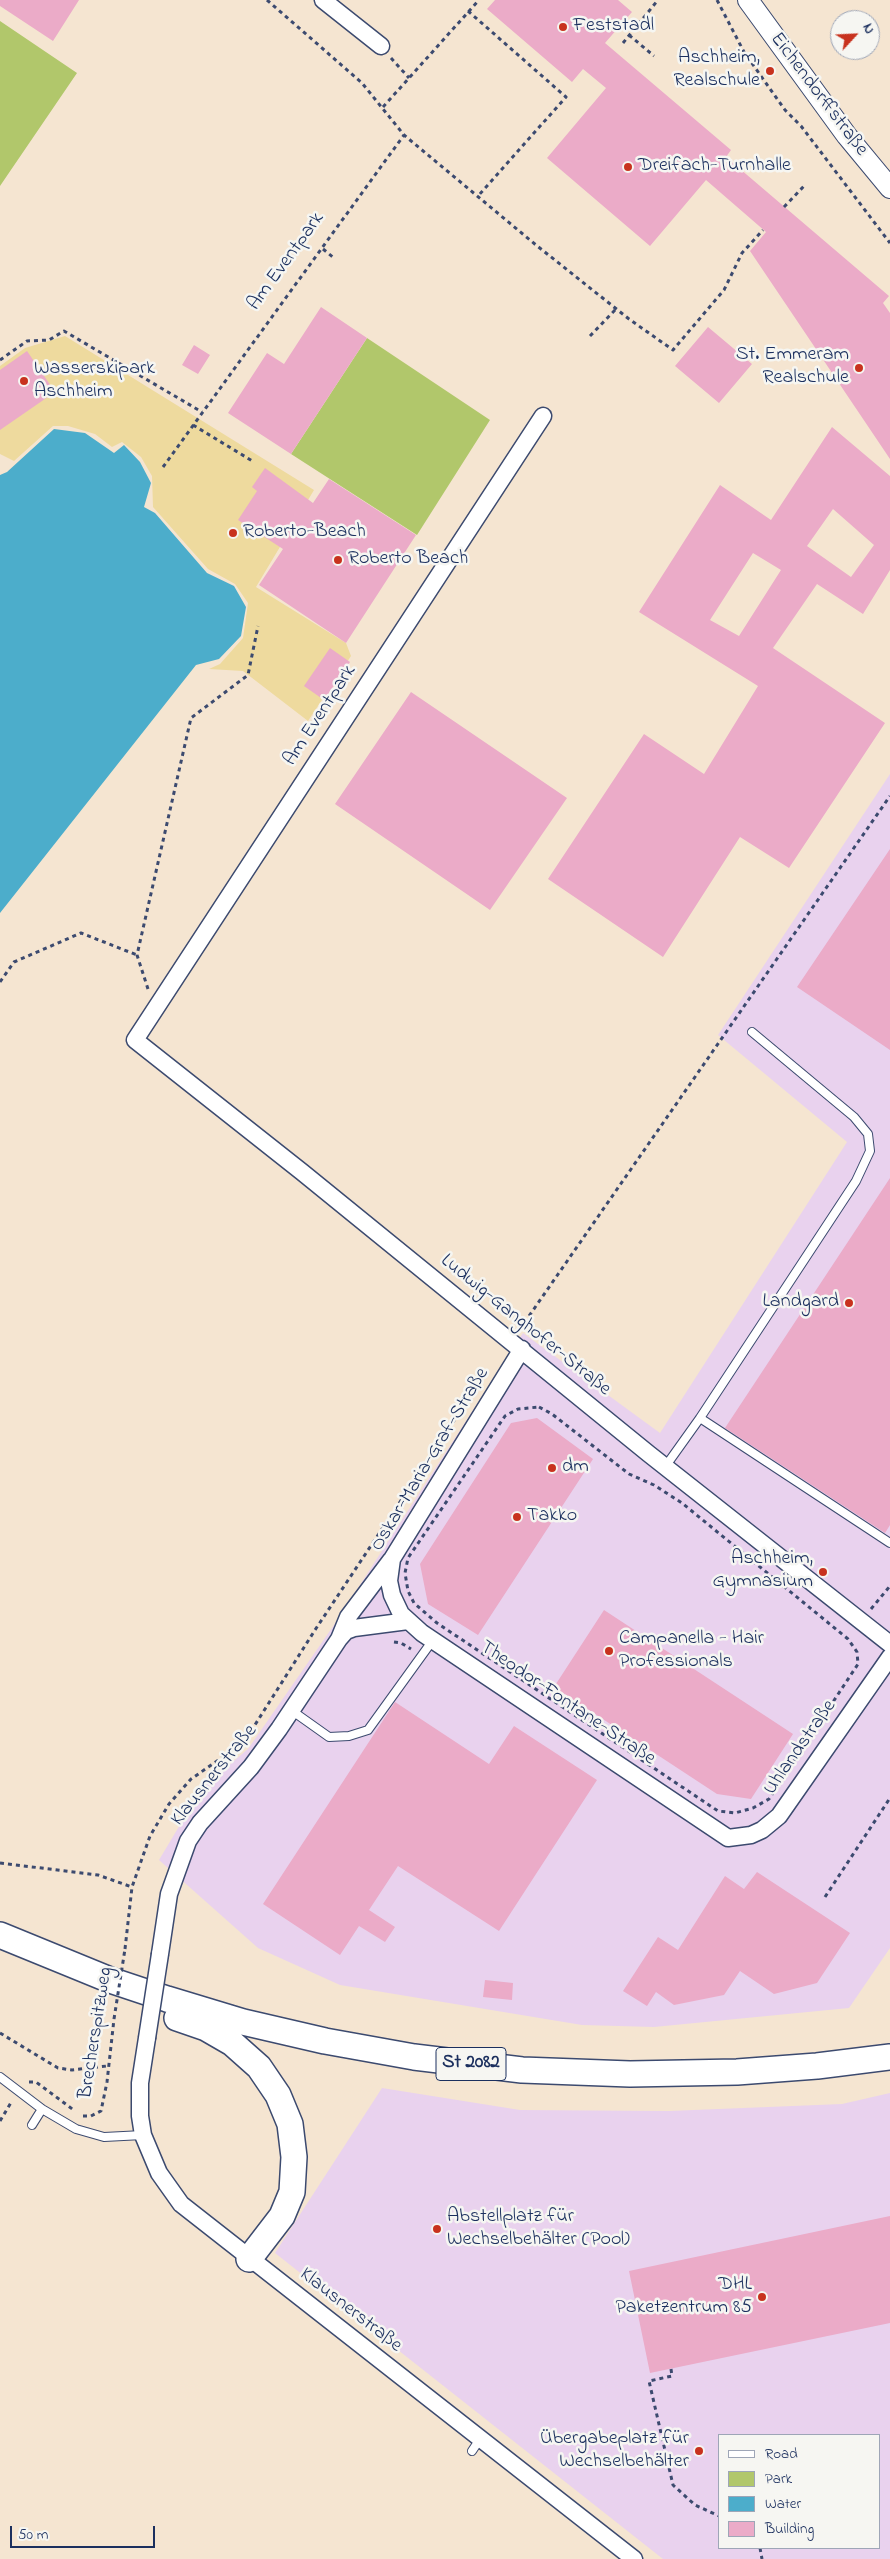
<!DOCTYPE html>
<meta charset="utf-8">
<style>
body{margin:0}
#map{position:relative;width:890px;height:2559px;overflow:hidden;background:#f5e5d1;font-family:"Indie Flower",sans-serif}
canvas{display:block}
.legend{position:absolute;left:718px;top:2434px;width:162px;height:115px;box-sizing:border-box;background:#f6f6f2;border:1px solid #9ea6b7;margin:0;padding:6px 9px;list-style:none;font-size:15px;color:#1b2f5e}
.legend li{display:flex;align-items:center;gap:10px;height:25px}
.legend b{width:25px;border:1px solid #9ea6b7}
.north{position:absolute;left:830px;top:10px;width:50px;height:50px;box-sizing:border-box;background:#f6f6f2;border:1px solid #9ea6b7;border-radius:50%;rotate:65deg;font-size:14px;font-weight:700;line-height:20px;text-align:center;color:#1b2f5e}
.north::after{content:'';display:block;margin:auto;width:18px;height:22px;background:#c8321e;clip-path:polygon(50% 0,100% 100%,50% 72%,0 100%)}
.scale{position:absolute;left:10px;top:2526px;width:145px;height:22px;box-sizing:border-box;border:2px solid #1b2f5e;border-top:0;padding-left:6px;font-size:15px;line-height:18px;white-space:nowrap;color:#1b2f5e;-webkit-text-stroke:4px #f6f6f2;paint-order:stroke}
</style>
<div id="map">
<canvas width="890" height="2559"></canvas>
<ul class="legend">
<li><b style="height:6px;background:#fff"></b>Road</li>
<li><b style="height:14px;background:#b1c76b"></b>Park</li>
<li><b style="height:14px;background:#4cadcb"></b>Water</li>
<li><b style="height:14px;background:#ebabc8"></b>Building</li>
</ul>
<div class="north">N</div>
<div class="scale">50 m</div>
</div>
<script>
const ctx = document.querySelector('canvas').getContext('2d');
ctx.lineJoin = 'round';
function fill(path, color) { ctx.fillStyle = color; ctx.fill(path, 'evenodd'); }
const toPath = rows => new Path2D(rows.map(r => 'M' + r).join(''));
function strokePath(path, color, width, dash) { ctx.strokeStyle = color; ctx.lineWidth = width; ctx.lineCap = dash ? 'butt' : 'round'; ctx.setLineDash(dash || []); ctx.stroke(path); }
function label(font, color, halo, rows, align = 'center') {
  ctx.font = font + ' "Indie Flower",sans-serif'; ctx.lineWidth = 5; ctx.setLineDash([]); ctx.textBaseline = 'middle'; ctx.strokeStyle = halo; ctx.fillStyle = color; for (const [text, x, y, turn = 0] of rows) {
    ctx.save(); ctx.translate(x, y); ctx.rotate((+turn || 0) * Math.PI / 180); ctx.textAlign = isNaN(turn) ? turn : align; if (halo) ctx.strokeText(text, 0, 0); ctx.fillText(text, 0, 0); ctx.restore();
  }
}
fill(toPath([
 [890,774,890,1948,849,2008,654,2027,582,2025,340,1985,258,1948,159,1860,202,1788,248,1749,334,1625,523,1333,660,1433,847,1142,718,1035],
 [382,2088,520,2110,669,2111,842,2104,890,2093,890,2559,663,2559,275,2253],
 [719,2435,879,2435,879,2548,719,2548]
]), '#e9d2ee');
fill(toPath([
 [0,21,77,73,0,186],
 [367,338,490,420,417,535,291,454]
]), '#b1c76b');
fill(toPath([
 [65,336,314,490,256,587,346,643,351,656,308,721,243,671,209,669,220,664,243,638,248,603,235,584,208,569,153,507,152,476,141,457,122,442,112,447,95,434,68,426,53,426,14,461,0,454,0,366,25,348]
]), '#eeda9e');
fill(toPath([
 [54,429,85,433,114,453,124,445,140,462,151,483,144,507,155,513,207,573,234,586,246,607,241,636,219,659,196,665,0,913,0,475,7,472]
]), '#4cadcb');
fill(toPath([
 [0,0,79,0,53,41,0,6],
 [495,0,618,0,632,12,605,43,731,150,726,157,889,296,883,303,890,313,890,459,750,251,766,232,706,180,650,246,547,158,606,88,583,69,572,82,487,9],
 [321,307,367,338,291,454,228,413,267,353,284,364],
 [708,327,752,364,719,403,675,366],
 [194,345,210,355,198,374,182,365],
 [27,351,55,392,0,430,0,370],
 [832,427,890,476,890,570,863,614,817,584,773,648,885,723,789,868,740,837,663,957,548,879,644,734,704,774,758,686,639,612,720,485,771,520],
 [833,509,874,545,851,577,807,546],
 [753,553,781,570,739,636,710,620],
 [265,468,313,503,329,479,416,535,346,643,259,585,283,549,238,520,257,491,252,487],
 [330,648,350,662,324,700,304,686],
 [411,692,567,798,490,910,335,804],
 [890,849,890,1050,797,987],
 [890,1178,890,1525,885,1533,725,1428],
 [537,1418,593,1459,478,1635,428,1604,420,1564,511,1423],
 [604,1610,793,1734,751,1799,717,1794,554,1687],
 [395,1702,489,1764,514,1726,597,1780,499,1931,398,1866,369,1910,395,1927,385,1942,359,1926,340,1955,263,1904],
 [757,1872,850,1933,817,1983,774,1994,740,1971,724,1995,674,2005,656,1992,647,2006,623,1991,658,1937,678,1950,725,1876,744,1889],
 [485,1980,513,1983,512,2000,483,1997],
 [890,2216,890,2323,650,2373,629,2271]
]), '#ebabc8');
const service = toPath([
 [700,1418,890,1543],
 [665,1467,700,1418,856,1181,870,1151,868,1134,854,1117,752,1032],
 [291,1710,329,1737,349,1736,368,1730,433,1640],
 [0,2077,42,2109,76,2129,104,2137,143,2135],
 [32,2125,42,2109],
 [472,2451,480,2439]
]);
const minor = toPath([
 [323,0,381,46],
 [543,416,135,1040,302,1172,649,1454,890,1644],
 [522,1349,392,1559,389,1581,392,1595,401,1614,422,1633,728,1838,751,1835,762,1830,779,1816,890,1657],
 [339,1639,346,1631,354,1628,408,1621],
 [160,1954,169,1894,188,1841,200,1823,251,1767,279,1729,339,1639,348,1617,391,1560],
 [147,2038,140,2083,140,2116,143,2135,159,2173,181,2204,634,2559]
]);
const tertiary = toPath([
 [748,0,847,136,890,188]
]);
const primary = toPath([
 [0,1935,110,1980,167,1999,243,2022,325,2041,414,2057,522,2070,630,2074,737,2072,817,2066,890,2057],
 [177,2018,206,2028,232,2043,259,2067,278,2095,290,2124,294,2157,292,2192,282,2216,249,2259]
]);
strokePath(service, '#3c4a6f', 10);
strokePath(minor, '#3c4a6f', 19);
strokePath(tertiary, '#3c4a6f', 22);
strokePath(primary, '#3c4a6f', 28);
strokePath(toPath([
 [267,0,362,83,404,135,536,245,629,319,673,350,724,290,742,253,763,230],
 [717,0,744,52,785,110,801,126,890,243],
 [468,11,566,97,478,196],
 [629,35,654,56],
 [623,43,658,0],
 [391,58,409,78],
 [383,107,479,0],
 [784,207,804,186],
 [323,249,334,258],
 [590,336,616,309],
 [0,360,27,341,49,340,64,331,202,412],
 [193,425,254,462],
 [163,467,404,135],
 [0,982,14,962,81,933,137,955],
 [148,989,137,955,191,718,248,675,258,626],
 [520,1329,890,796],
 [539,1407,552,1414,629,1474,654,1485,682,1503,848,1639,857,1652,858,1664,769,1799,753,1808,735,1813,718,1811,437,1623,414,1603,408,1591,405,1573,408,1558,505,1416,518,1409,539,1407],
 [871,1609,890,1586],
 [394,1642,401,1643,411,1649],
 [0,1863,98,1875,132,1887],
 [825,1897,890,1798],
 [125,1949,132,1887,150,1836,169,1804,191,1779,236,1748,253,1728,315,1630,459,1413],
 [0,2033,58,2068,72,2070,107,2066],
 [29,2082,36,2082,75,2111],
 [83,2116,91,2116,101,2111,107,2082,114,2019],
 [0,2121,12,2101],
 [671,2369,672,2376,649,2381,673,2485,695,2505,719,2516],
 [760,2548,762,2559]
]), '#3c4a6f', 3, [4, 4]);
strokePath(service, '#fff', 8);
strokePath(minor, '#fff', 16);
strokePath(tertiary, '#fff', 20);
strokePath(primary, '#fff', 25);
const minorBridge = toPath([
 [147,2038,160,1954]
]);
strokePath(minorBridge, '#3c4a6f', 19, []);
strokePath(toPath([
 [114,2019,125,1949]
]), '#3c4a6f', 3, [4, 4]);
strokePath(minorBridge, '#fff', 16);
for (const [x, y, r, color] of [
 [563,27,5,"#c8321e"],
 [770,71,5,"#c8321e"],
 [628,167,5,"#c8321e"],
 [859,368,5,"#c8321e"],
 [24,381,5,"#c8321e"],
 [233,533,5,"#c8321e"],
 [338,560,5,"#c8321e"],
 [849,1303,5,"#c8321e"],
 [552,1468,5,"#c8321e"],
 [517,1517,5,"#c8321e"],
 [823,1572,5,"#c8321e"],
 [609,1651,5,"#c8321e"],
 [437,2229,5,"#c8321e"],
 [762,2297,5,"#c8321e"],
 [699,2451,5,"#c8321e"]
]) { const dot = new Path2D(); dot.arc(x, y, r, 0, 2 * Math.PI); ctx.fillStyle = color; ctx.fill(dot); strokePath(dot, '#f6f6f2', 2); }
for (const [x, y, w] of [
 [471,2064,70]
]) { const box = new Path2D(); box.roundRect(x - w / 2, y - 16.5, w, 33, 4); ctx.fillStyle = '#f6f6f2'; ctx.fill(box); strokePath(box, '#1b2f5e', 1); }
label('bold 19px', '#1b2f5e', null, [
 ["St 2082",471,2064]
]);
label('20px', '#1b2f5e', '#f6f6f2', [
 ["Feststadl",573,27],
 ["Aschheim,",760,59,"right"],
 ["Realschule",760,82,"right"],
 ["Dreifach-Turnhalle",638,167],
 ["St. Emmeram",849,356,"right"],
 ["Realschule",849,379,"right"],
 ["Wasserskipark",34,370],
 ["Aschheim",34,393],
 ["Roberto-Beach",243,533],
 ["Roberto Beach",348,560],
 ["Landgard",839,1303,"right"],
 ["dm",562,1468],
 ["Takko",527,1517],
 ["Aschheim,",813,1560,"right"],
 ["Gymnasium",813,1583,"right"],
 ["Campanella - Hair",619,1640],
 ["Professionals",619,1663],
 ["Abstellplatz für",447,2218],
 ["Wechselbehälter (Pool)",447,2241],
 ["DHL",752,2286,"right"],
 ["Paketzentrum 85",752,2309,"right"],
 ["Übergabeplatz für",689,2440,"right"],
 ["Wechselbehälter",689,2463,"right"]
], 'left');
label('20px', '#1b2f5e', '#f6f6f2', [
 ["Eichendorffstraße",818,95,53],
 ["Am Eventpark",287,262,-54],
 ["Am Eventpark",321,716,-57],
 ["Ludwig-Ganghofer-Straße",525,1326,39],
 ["Oskar-Maria-Graf-Straße",431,1460,-59],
 ["Theodor-Fontane-Straße",567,1704,34],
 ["Uhlandstraße",801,1748,-55],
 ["Klausnerstraße",215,1776,-51],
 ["Brecherspitzweg",97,2033,-81],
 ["Klausnerstraße",350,2311,38]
]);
</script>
